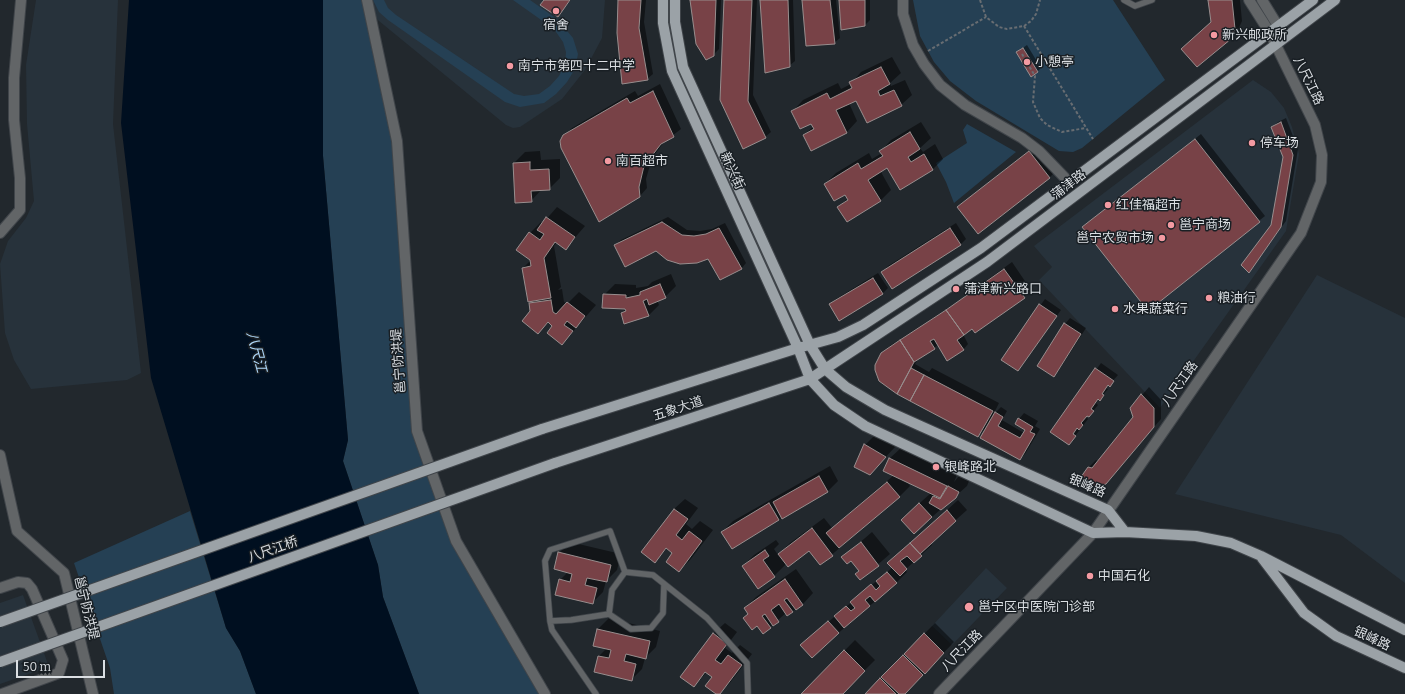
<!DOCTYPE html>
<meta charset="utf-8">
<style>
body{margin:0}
#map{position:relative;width:1405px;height:694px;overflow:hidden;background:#22282d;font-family:Bitter,serif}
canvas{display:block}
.scale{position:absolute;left:16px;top:660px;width:89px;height:18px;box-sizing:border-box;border:2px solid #dbdfe3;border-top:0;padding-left:5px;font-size:12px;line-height:14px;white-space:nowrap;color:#dbdfe3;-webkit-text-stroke:3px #191f24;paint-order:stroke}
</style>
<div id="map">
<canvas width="1405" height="694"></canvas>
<div class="scale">50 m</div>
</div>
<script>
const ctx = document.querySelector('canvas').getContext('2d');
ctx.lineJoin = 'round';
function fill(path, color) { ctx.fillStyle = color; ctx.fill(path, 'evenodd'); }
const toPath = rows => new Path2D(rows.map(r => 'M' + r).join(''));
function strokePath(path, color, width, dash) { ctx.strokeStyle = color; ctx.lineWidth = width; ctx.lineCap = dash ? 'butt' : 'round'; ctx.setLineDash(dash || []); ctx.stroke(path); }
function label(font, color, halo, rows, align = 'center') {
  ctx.font = font + ' Bitter,"Noto Sans SC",serif'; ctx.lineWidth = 3; ctx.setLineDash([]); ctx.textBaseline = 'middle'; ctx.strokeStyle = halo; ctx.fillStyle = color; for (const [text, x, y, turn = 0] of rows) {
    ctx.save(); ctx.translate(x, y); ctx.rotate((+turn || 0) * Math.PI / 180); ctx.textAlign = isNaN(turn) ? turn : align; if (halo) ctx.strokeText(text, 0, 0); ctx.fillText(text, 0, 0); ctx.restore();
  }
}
fill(toPath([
 [36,0,118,0,113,124,141,373,127,380,31,389,14,360,5,333,0,264,8,241,26,218,34,201,27,124,26,65],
 [371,0,605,0,602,38,585,70,562,99,520,127,513,128,506,125,379,21,375,17],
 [1253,80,1271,92,1284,108,1292,127,1299,154,1286,231,1160,408,1039,280,1052,267,1034,246],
 [1317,275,1405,318,1405,583,1341,535,1175,494],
 [986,568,1007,588,952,645,932,626],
 [23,595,49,667,0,684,0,603]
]), '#27323b');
fill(toPath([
 [323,0,367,0,397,141,417,431,456,541,545,694,419,694,383,597,378,565,343,461,348,440,323,156],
 [373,0,384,0,388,8,396,15,514,94,524,96,539,94,550,86,559,76,565,64,566,52,563,42,554,29,513,0,530,0,557,19,573,38,578,54,575,69,567,82,556,94,544,103,520,107,505,102,388,20,379,12],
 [913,0,1113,0,1165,80,1082,148,1073,152,1059,151,976,101,950,81,934,62,920,36],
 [967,124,1016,152,954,203,946,182,936,163,967,143,963,130],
 [190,511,226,628,240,651,256,694,114,694,110,668,74,563]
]), '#254054');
fill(toPath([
 [129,0,323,0,323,156,348,440,343,461,378,565,383,597,419,694,256,694,240,651,226,628,151,378,121,123]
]), '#000f20');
fill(toPath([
 [545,0,571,0,558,16],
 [619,0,646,0,644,22,653,74,647,79],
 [690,0,721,0,719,49,713,55],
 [725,0,757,0,753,95,771,132,765,137,721,100],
 [761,0,793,0,795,61,789,66],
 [803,0,836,0,840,38,834,43],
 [840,0,870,0,870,20,865,25],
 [1209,0,1240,0,1242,21,1238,30,1230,38,1182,49,1212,21],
 [1027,45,1041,68,1037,72,1017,52],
 [892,57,901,73,890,83,891,86,905,80,912,95,901,105,856,99,849,103,857,121,847,132,804,135,814,126,793,111,803,100,838,83,841,89,851,84,861,72],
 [660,84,681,129,664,142,652,158,646,179,647,188,640,196,564,136,572,128,635,91,638,96],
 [1286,118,1298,149,1286,221,1249,271,1272,225,1284,156,1272,127,1278,122],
 [921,122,931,138,920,148,923,152,935,144,943,159,933,169,888,167,881,172,891,190,881,200,839,207,848,198,845,193,825,184,836,173,869,153,872,159,882,153,881,151,891,140],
 [1201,134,1265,216,1148,309,1089,222],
 [1037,144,1057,170,1049,178,958,207],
 [540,151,541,160,560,159,560,178,549,189,542,189,531,201,514,163,525,152],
 [557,207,585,226,566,248,557,242,554,246,561,287,558,290,562,289,564,302,567,304,579,292,596,305,562,344,554,325,549,322,538,333,530,304,534,300,523,268,531,260,530,233,541,222,543,223],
 [668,217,687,230,700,231,712,229,725,223,746,263,741,269,709,258,615,245,621,240],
 [956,223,966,239,960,245,883,272,888,266],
 [1012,262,1031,290,1024,297,963,334,968,344,963,350,938,345,918,359,915,364,929,372,932,368,999,403,993,415,1001,407,1007,411,1002,420,1024,433,1026,429,1019,419,1024,413,1038,421,1035,426,1040,429,1025,454,1020,459,986,428,978,436,897,394,880,381,876,370,878,359,891,345,953,305],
 [878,273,888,288,882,294,830,304,836,299],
 [671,274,676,286,665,297,657,300,659,305,648,316,622,313,626,309,604,295,615,284,636,285,636,288,648,286,652,282],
 [1045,299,1061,310,1018,370,1002,359],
 [1070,318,1086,328,1059,370,1054,376,1065,324],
 [1101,363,1118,375,1109,385,1106,388,1108,389,1096,403,1098,405,1089,416,1088,415,1086,417,1088,419,1069,444,1051,432],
 [1149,387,1161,400,1161,419,1105,483,1088,468,1096,460,1099,461,1135,417,1131,408],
 [876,434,896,446,881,462,865,445],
 [901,448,957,475,954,482,959,476,969,481,967,486,932,517,913,509,931,493,906,480,910,486,899,497,821,564,810,549,786,564,774,576,743,566,754,555,776,540,779,544,774,549,778,555,790,543,824,518,832,528,894,475,890,458],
 [830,466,838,481,828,491,779,520,722,532,733,521],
 [685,499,698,508,686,524,692,529,700,521,713,530,690,560,679,571,674,553,667,548,654,562,674,509],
 [958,500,967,510,930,543,932,545,905,570,907,572,896,583,812,656,813,635,893,567,889,563],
 [872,532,890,554,861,579,860,571,851,560,843,557],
 [570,542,621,554,617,570,606,581,603,592,592,603,560,580,568,572,559,553],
 [796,569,813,593,803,604,787,615,786,613,770,627,749,613,745,608,756,597],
 [609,618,660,631,656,647,645,658,642,669,631,680,595,671,599,656,607,648,594,645,598,629],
 [725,623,737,632,725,648,732,653,740,645,752,654,729,684,717,694,713,677,707,672,694,686,682,676,714,633],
 [935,623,954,642,904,694,865,694],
 [855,640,875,660,841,694,802,694]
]), '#0007');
const building = toPath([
 [544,0,570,0,558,17,540,5,544,0],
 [618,0,641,0,639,28,648,80,622,84,617,33,618,0],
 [690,0,716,0,714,56,706,60,696,44,690,0],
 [724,0,752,0,748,101,766,138,743,149,720,100,724,0],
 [760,0,788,0,790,67,765,73,760,0],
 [802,0,830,0,835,44,806,46,802,0],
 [839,0,865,0,865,26,841,30,839,0],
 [1208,0,1232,0,1235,29,1231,39,1197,67,1181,49,1211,22,1208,0],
 [1023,48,1038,72,1031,77,1016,52,1023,48],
 [881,67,890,84,878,91,880,96,894,90,902,106,867,123,856,101,836,110,847,133,811,151,803,135,814,129,811,124,800,129,791,111,827,93,830,99,852,88,849,82,881,67],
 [653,91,674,137,661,144,644,166,639,187,640,197,599,222,561,148,560,141,563,135,627,98,630,103,653,91],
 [1281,122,1293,155,1281,227,1249,273,1241,265,1271,225,1283,157,1271,127,1281,122],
 [910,132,920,149,908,157,911,162,924,154,933,170,900,190,887,168,868,180,881,201,847,222,837,207,848,200,845,195,834,201,824,184,858,163,861,169,883,156,879,151,910,132],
 [1195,139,1260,222,1148,311,1082,227,1195,139],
 [1029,151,1050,178,978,234,957,207,1029,151],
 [530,162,530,170,549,169,550,190,531,191,532,202,515,203,513,163,530,162],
 [546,217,575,237,566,250,555,242,544,258,551,298,528,302,522,268,531,266,530,260,516,250,529,232,540,240,544,234,537,230,546,217],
 [662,222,682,235,694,236,706,234,719,228,742,269,720,280,708,259,697,263,680,264,667,260,656,251,625,267,614,245,662,222],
 [950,228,961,245,892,289,881,272,950,228],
 [1004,269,1025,298,975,333,972,329,964,335,946,310,1004,269],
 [873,278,883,294,839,321,829,304,873,278],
 [660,284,666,298,649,305,647,299,643,301,649,316,624,324,621,313,626,311,625,309,602,308,603,294,626,295,626,298,640,295,640,292,660,284],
 [551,300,553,312,556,314,567,302,585,316,576,328,567,321,564,325,573,331,562,345,547,333,552,326,548,322,538,334,522,321,530,311,529,303,551,300],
 [1039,304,1057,316,1018,371,1001,360,1039,304],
 [946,310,964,335,957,340,964,350,947,361,934,339,930,341,935,349,914,362,900,340,946,310],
 [1064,323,1081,334,1054,377,1037,366,1064,323],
 [900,340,914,362,897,394,879,381,875,370,875,365,881,353,900,340],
 [911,368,924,375,910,401,897,394,911,368],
 [1095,368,1114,381,1110,387,1108,385,1102,394,1104,395,1100,401,1098,399,1091,409,1094,411,1089,417,1087,416,1081,423,1083,425,1079,430,1077,428,1073,434,1076,436,1069,445,1050,432,1095,368],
 [924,375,993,411,978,437,910,401,924,375],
 [1141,394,1154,408,1154,427,1106,484,1090,489,1076,484,1088,467,1092,468,1133,417,1130,408,1141,394],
 [995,412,1003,417,998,426,1020,438,1025,430,1015,424,1018,418,1033,427,1030,432,1035,434,1020,460,980,438,995,412],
 [864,444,886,457,870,475,854,467,864,444],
 [889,458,947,486,940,498,883,471,889,458],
 [819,476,828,492,782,519,773,502,819,476],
 [887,482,900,497,839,548,826,533,887,482],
 [948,486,959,492,956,498,941,510,929,503,933,496,940,499,948,486],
 [769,503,779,520,732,549,721,532,769,503],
 [919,503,932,517,914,534,901,520,919,503],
 [674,509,688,519,676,535,682,540,689,531,702,541,679,572,666,562,672,553,666,548,655,563,641,552,674,509],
 [947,510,956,521,920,554,910,543,947,510],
 [812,528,833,556,820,565,809,551,788,567,778,554,812,528],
 [861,542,879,566,860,580,855,574,859,571,851,561,847,564,841,557,861,542],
 [910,543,922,556,914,563,907,556,900,561,907,569,900,576,887,563,910,543],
 [765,550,769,556,763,560,775,577,758,589,742,566,765,550],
 [558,552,611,565,607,582,587,578,585,585,597,588,593,604,555,595,559,579,570,582,572,574,554,569,558,552],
 [887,572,897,583,875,602,870,596,865,600,870,606,844,628,834,616,846,606,851,611,855,608,850,602,871,584,876,590,880,586,876,581,887,572],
 [785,579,803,605,796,610,787,598,784,600,793,612,787,616,779,604,771,610,779,622,773,626,765,614,762,616,771,628,763,634,757,626,752,630,743,618,748,614,744,608,785,579],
 [828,621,839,633,812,658,800,645,828,621],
 [597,629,650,641,646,659,626,654,624,661,636,664,632,681,594,672,598,656,609,658,611,650,593,646,597,629],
 [713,633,727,644,715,660,721,664,728,655,742,665,720,694,716,694,705,686,712,677,705,672,694,687,680,677,713,633],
 [924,633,944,653,925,674,904,654,924,633],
 [844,650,865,671,843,694,801,694,844,650],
 [903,655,923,675,905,694,899,694,881,677,903,655],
 [880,678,896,694,865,694,880,678]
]);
fill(building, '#784247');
strokePath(building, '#988e8e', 1);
const service = toPath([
 [1124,0,1135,6,1152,0],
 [625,572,653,575,707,618,747,663,748,694],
 [550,621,571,620,609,614],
 [596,694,552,630,550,621,545,561,550,550,610,531,625,572,612,590,609,614,631,629,651,628,663,613,664,585]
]);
const minor = toPath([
 [367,0,397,141,417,431,456,541,545,694],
 [903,0,903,14,913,45,924,64,940,85,965,105,1022,138,1039,151,1069,182],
 [0,233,20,210,20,178,14,120,14,78,21,0],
 [0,455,17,531,64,573,93,694],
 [0,588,18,582,27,583,32,589,63,660,59,673,2,694]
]);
const tertiary = toPath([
 [1262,0,1278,26,1277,34],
 [939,694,1093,533,1301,233,1321,182,1322,155,1315,125,1270,33,1249,0]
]);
const primary = toPath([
 [663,0,663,23,672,71,798,348,810,379,834,405,865,426,1093,533,1125,532,1196,536,1231,543,1261,556,1405,630],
 [675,0,675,22,683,67,810,345,825,369,846,387,885,410,1108,510,1125,532],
 [542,429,798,348,838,337,863,325,981,248,1313,0],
 [555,463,810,379,987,262,1335,0],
 [1262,558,1304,613,1336,636,1405,668]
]);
strokePath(service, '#40454a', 7);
strokePath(minor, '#40454a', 12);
strokePath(tertiary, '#40454a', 12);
strokePath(primary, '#40454a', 12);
strokePath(toPath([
 [980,0,986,17,999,27,1007,29,1024,26,1031,21,1036,14,1040,0],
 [1024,26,1093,139],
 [928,51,986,17],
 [1022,54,1035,76,1033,102,1040,118,1047,125,1062,132,1086,128]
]), '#686d72', 2, [3, 2]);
strokePath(service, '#626567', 5.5);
strokePath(minor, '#626567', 10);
strokePath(tertiary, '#626567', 10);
strokePath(primary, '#9ba2a7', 10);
const primaryBridge = toPath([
 [0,622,542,429],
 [0,662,555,463]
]);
strokePath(primaryBridge, '#40454a', 12, []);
strokePath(primaryBridge, '#9ba2a7', 10);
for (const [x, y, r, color] of [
 [556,11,4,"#f49aa2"],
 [1214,35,4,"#f49aa2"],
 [1027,62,4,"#f49aa2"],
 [510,66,4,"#f49aa2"],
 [1252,143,4,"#f49aa2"],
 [608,161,4,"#f49aa2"],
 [1108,205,4,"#f49aa2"],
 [1171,225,4,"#f49aa2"],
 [1162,238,4,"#f49aa2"],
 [956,289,4,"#f49aa2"],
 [1209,298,4,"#f49aa2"],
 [1115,309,4,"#f49aa2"],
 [936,467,4,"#f49aa2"],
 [1090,576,4,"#f49aa2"],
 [969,607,5,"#f49aa2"]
]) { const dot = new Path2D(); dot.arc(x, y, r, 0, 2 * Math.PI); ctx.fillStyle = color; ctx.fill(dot); strokePath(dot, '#191f24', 1.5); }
label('13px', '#dbdfe3', '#191f24', [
 ["宿舍",556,25,"center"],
 ["新兴邮政所",1222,35],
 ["小憩亭",1035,62],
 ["南宁市第四十二中学",518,66],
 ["停车场",1260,143],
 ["南百超市",616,161],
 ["红佳福超市",1116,205],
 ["邕宁商场",1179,225],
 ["邕宁农贸市场",1154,238,"right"],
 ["蒲津新兴路口",964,289],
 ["粮油行",1217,298],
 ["水果蔬菜行",1123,309],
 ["银峰路北",944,467],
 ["中国石化",1098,576],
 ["邕宁区中医院门诊部",978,607]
], 'left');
label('13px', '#dbdfe3', '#191f24', [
 ["八尺江路",1308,81,64],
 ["新兴街",732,171,65],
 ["蒲津路",1069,185,-37],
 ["邕宁防洪堤",399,361,-94],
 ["八尺江路",1180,384,-55],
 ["五象大道",678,409,-18],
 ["银峰路",1087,486,24],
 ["八尺江桥",273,550,-20],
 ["邕宁防洪堤",86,608,76],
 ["银峰路",1372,639,25],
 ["八尺江路",962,651,-46]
]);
label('italic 14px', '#aed7f9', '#191f24', [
 ["八尺江",256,352,75]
]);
</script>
